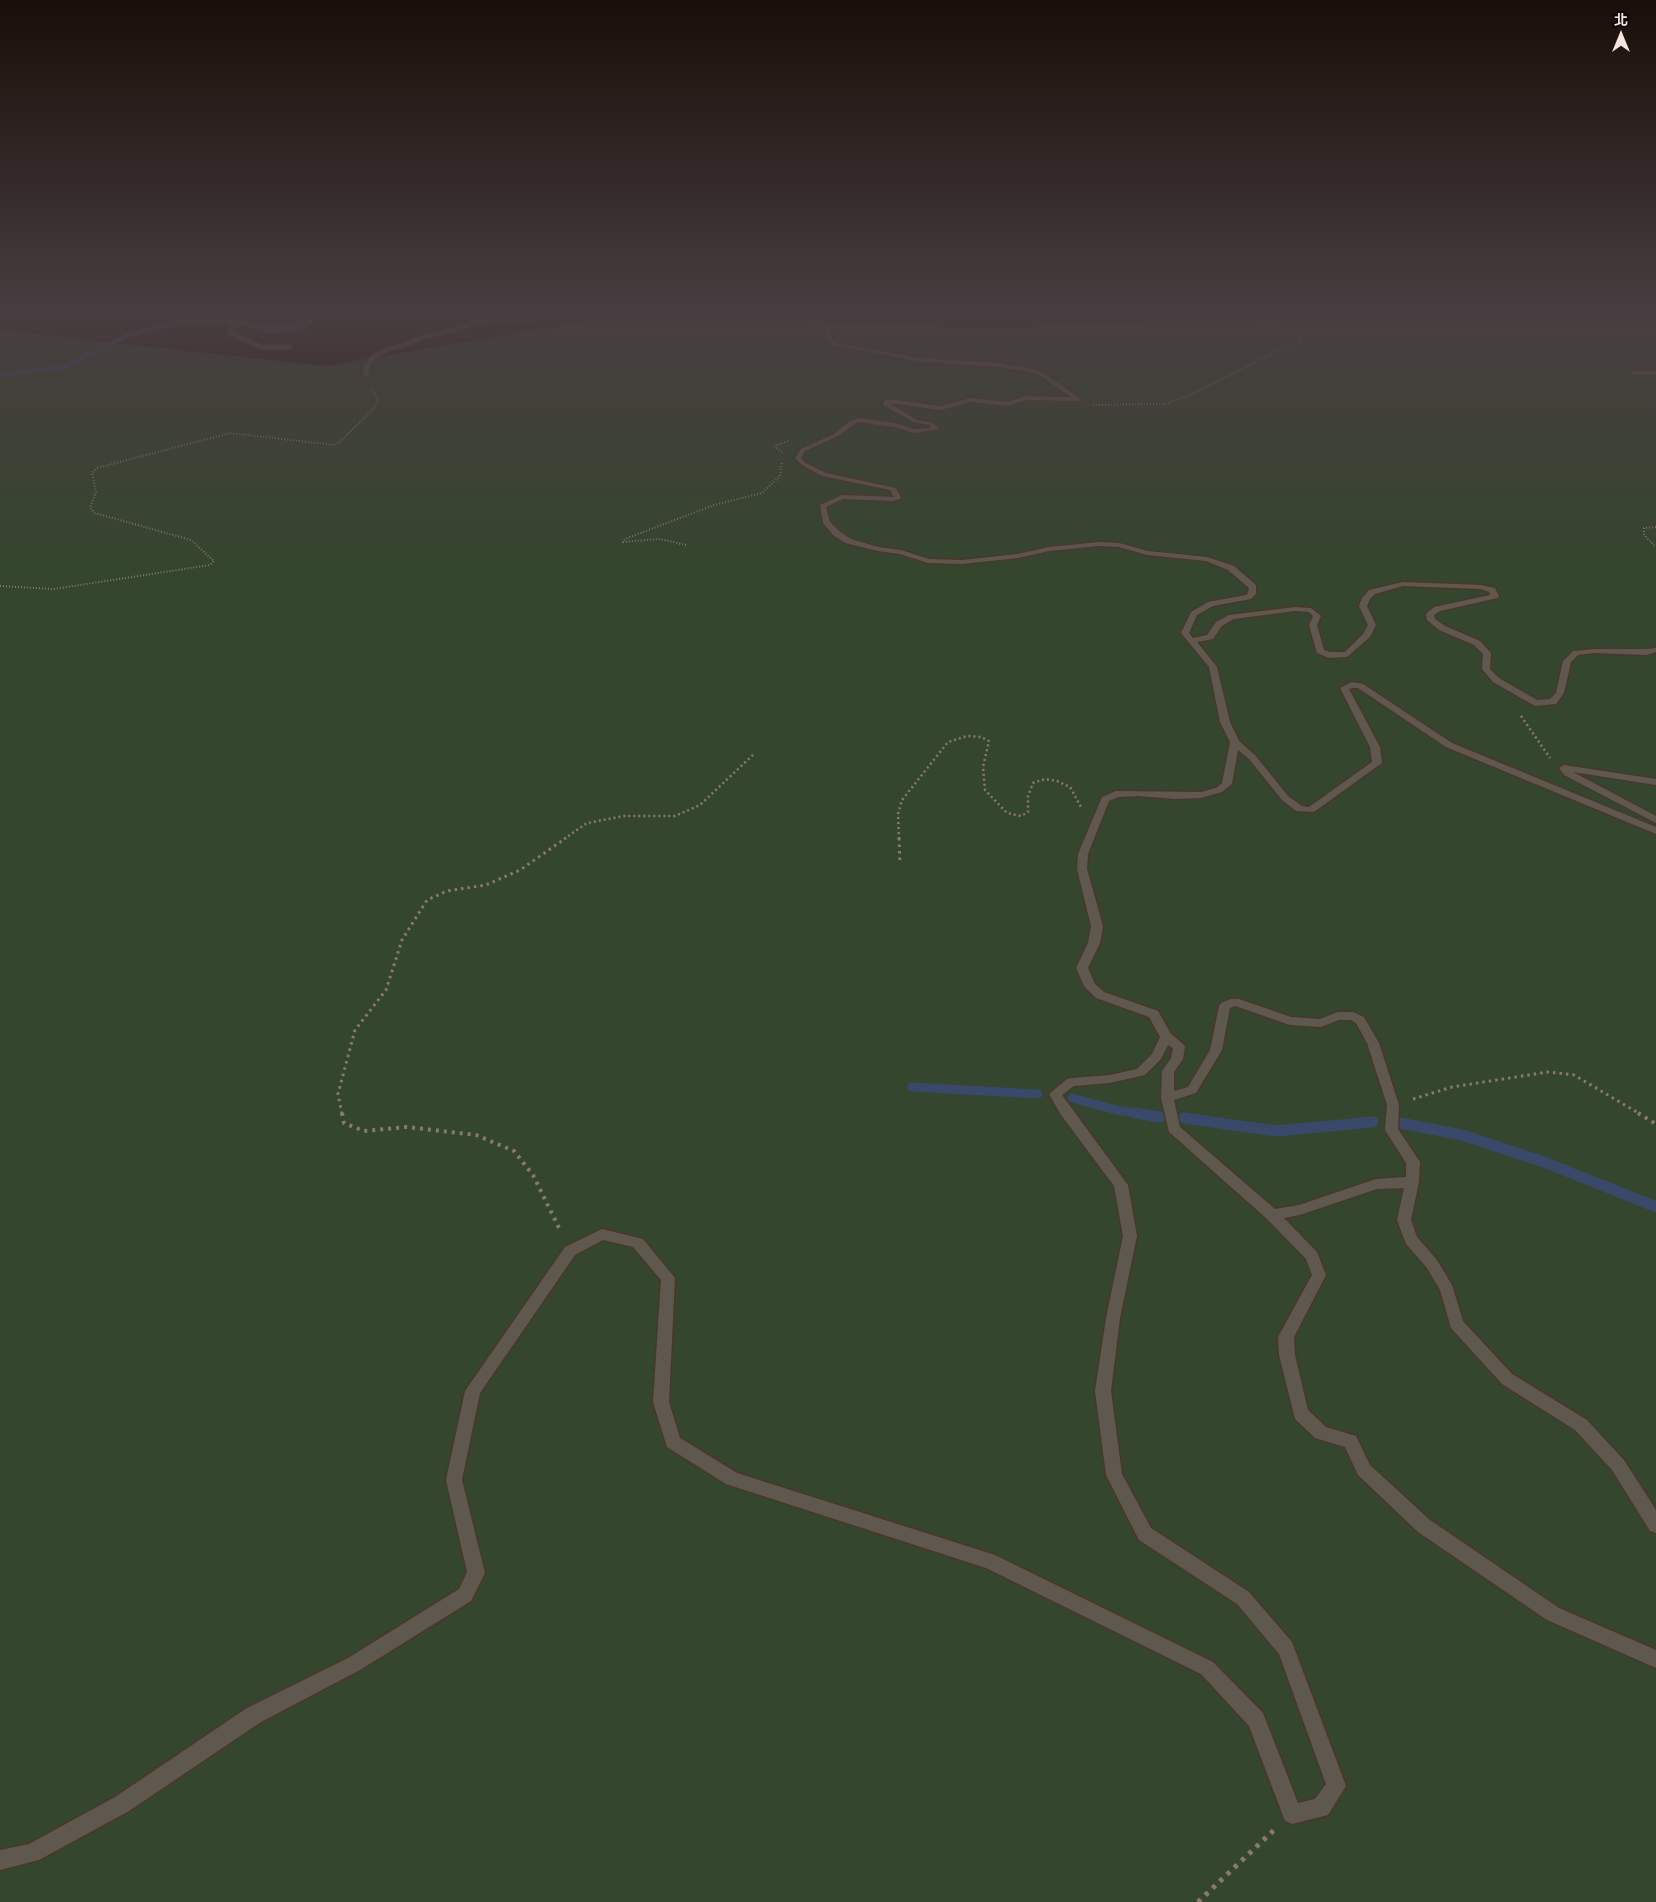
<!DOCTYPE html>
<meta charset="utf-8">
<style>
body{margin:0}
#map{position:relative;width:1656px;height:1902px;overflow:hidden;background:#30190e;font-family:Roboto,"Noto Sans TC",sans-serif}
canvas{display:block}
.north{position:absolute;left:1596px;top:10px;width:50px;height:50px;-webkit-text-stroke:4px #110704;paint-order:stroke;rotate:0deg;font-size:14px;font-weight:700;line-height:20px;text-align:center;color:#f7e6df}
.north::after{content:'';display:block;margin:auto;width:18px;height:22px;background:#f7e6df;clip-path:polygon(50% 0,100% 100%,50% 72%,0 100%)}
</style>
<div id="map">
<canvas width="1656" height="1902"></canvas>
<div class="north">北</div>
</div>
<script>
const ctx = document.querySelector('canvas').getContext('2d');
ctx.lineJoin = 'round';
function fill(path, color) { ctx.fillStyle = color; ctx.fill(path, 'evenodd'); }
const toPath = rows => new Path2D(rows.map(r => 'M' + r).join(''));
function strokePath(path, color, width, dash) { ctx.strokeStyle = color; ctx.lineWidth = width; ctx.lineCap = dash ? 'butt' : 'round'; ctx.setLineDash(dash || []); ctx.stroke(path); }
fill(toPath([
 [1266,312,1656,312,1656,1902,0,1902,0,330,324,366,623,315,994,328,1258,316]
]), '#34462d');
strokePath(toPath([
 [267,312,263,322,271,326,283,327,306,319,311,312],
 [0,375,64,367,128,335,223,312]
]), '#3a496a', 4.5);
strokePath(toPath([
 [912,1087,1038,1094],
 [1072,1098,1116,1110,1143,1114]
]), '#3a496a', 9);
strokePath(toPath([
 [1135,1113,1160,1117],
 [1184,1118,1276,1131,1373,1122],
 [1400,1123,1462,1135,1541,1161,1656,1207]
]), '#3a496a', 11);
const lane = toPath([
 [172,312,177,312,173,318,241,320,271,329,301,326,317,312,323,312,303,329,271,333,242,324,233,329,233,332,261,345,289,345,292,347,289,349,260,349,228,334,228,328,235,323,173,322,167,319,172,312],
 [554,312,564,312,533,320,487,320,459,330,421,339,410,345,390,350,376,358,370,364,368,376,363,375,364,364,372,356,386,348,406,343,417,337,455,328,486,316,533,316,554,312],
 [743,312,748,312,749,314,744,315,743,312],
 [802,312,807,312,812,319,830,324,832,339,837,343,921,358,998,363,1023,367,1042,372,1081,399,1078,401,1027,400,1007,406,970,402,941,410,889,403,917,420,933,423,939,429,914,433,894,427,858,422,838,436,805,451,801,458,806,463,826,473,896,488,901,498,900,499,893,501,843,499,826,507,830,522,839,531,851,539,878,547,901,550,929,559,962,560,1018,554,1049,547,1099,542,1119,543,1148,551,1207,557,1234,566,1256,585,1256,594,1251,599,1213,606,1197,615,1189,633,1193,638,1207,635,1216,622,1229,615,1295,607,1311,608,1321,616,1317,625,1324,650,1330,652,1345,652,1363,634,1368,625,1359,606,1362,598,1369,590,1403,582,1481,585,1495,588,1499,596,1498,598,1440,611,1434,615,1435,619,1445,626,1480,641,1491,653,1490,669,1499,678,1537,700,1550,699,1556,693,1563,661,1573,651,1594,649,1647,649,1656,648,1656,652,1647,655,1594,653,1578,655,1571,662,1564,693,1556,704,1535,706,1493,682,1482,669,1483,654,1474,645,1439,630,1427,620,1426,614,1434,607,1490,595,1489,592,1481,589,1403,586,1375,594,1370,599,1367,606,1376,625,1370,637,1347,657,1329,658,1317,653,1309,625,1313,616,1309,612,1295,611,1234,619,1222,626,1213,639,1197,642,1217,667,1230,722,1239,741,1255,755,1288,796,1302,806,1309,807,1372,762,1370,747,1340,688,1352,682,1363,684,1452,743,1656,827,1656,834,1446,747,1358,688,1353,688,1349,689,1380,747,1382,763,1314,812,1296,811,1282,800,1249,759,1238,750,1232,784,1222,792,1201,798,1176,799,1138,796,1118,797,1109,801,1088,854,1087,869,1103,926,1100,943,1088,968,1095,984,1104,992,1158,1011,1171,1034,1183,1044,1185,1047,1183,1059,1174,1072,1174,1091,1188,1087,1210,1050,1219,1006,1221,1003,1231,999,1239,999,1291,1017,1320,1019,1338,1012,1353,1012,1364,1017,1379,1043,1399,1105,1398,1129,1420,1162,1419,1182,1411,1220,1417,1237,1437,1260,1452,1285,1463,1321,1512,1374,1587,1420,1624,1460,1656,1510,1656,1533,1650,1531,1612,1470,1575,1430,1502,1384,1451,1328,1440,1290,1427,1268,1406,1244,1397,1220,1404,1188,1377,1189,1300,1215,1284,1218,1317,1252,1326,1275,1294,1337,1295,1355,1308,1410,1326,1427,1356,1436,1370,1465,1430,1520,1559,1608,1656,1650,1656,1668,1547,1620,1418,1532,1358,1475,1345,1447,1315,1438,1295,1419,1279,1355,1278,1337,1312,1275,1306,1259,1267,1219,1169,1132,1161,1098,1162,1071,1171,1058,1173,1048,1168,1045,1161,1059,1145,1075,1110,1083,1074,1086,1062,1095,1128,1185,1137,1236,1120,1318,1111,1391,1122,1474,1151,1528,1249,1592,1292,1642,1346,1786,1328,1815,1292,1824,1285,1821,1249,1726,1201,1674,986,1568,726,1484,667,1447,653,1402,661,1280,633,1247,603,1240,575,1255,480,1393,462,1480,485,1573,471,1601,360,1670,261,1722,129,1811,39,1860,0,1870,0,1850,29,1844,115,1797,247,1708,348,1658,459,1589,467,1572,446,1480,465,1391,565,1247,602,1229,643,1239,675,1278,669,1402,680,1438,737,1473,995,1555,1213,1662,1263,1713,1298,1803,1315,1799,1326,1784,1279,1654,1237,1604,1139,1540,1106,1475,1095,1391,1106,1318,1123,1236,1114,1186,1061,1115,1049,1094,1067,1079,1071,1078,1110,1075,1137,1069,1152,1054,1160,1037,1149,1017,1096,998,1084,986,1076,968,1088,943,1091,926,1077,869,1078,854,1102,797,1116,791,1201,792,1216,788,1222,783,1230,742,1220,722,1209,667,1181,633,1191,612,1208,602,1246,595,1248,593,1249,588,1228,570,1206,561,1147,555,1119,547,1099,546,1049,551,1018,558,962,564,928,563,900,554,878,551,845,543,833,535,823,523,820,505,842,495,894,497,890,490,822,476,802,465,795,458,801,449,834,434,850,421,858,418,895,423,914,429,931,428,929,425,913,422,883,405,884,401,887,399,941,406,970,398,1007,402,1026,396,1071,397,1038,374,1023,371,998,367,921,362,833,345,826,340,825,326,808,321,802,312],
 [1235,1006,1290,1025,1321,1027,1339,1020,1351,1020,1356,1023,1367,1043,1387,1105,1385,1130,1406,1163,1406,1177,1376,1179,1299,1205,1275,1209,1180,1127,1174,1100,1196,1093,1222,1050,1230,1008,1235,1006],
 [1222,312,1252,312,1253,313,1250,315,1222,312],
 [1632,371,1656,371,1656,375,1630,374,1632,371],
 [1564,765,1656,779,1656,785,1573,772,1656,816,1656,823,1564,775,1559,768,1564,765]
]);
strokePath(lane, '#4c362b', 3);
strokePath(toPath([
 [1010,312,1017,320],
 [1093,405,1164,404,1190,395,1285,347,1300,344,1302,340,1263,321],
 [782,452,774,446,788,441],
 [1656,527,1644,528,1644,535,1656,547],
 [686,545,660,539,623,542,625,539,714,505,762,493,780,476,782,462],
 [0,586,54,589,210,565,214,561,191,540,95,513,90,508,96,492,92,473,97,468,230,433,334,445,340,442,375,407,378,401,372,389]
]), '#8c786f', 2, [1, 2]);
strokePath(toPath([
 [1521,716,1550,758],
 [564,839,587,823,624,816,675,816,700,805,755,753],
 [899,839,898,814,902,800,948,742,967,736,981,737,989,741,983,767,985,790,1007,813,1021,816,1028,812,1028,796,1033,783,1045,779,1057,781,1070,787,1081,807]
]), '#8c786f', 2.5, [2, 3]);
strokePath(toPath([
 [899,838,900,864],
 [1413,1099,1452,1087,1548,1072,1574,1075,1640,1114],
 [342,1114,338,1094,355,1030,386,990,402,940,427,900,447,891,486,885,520,870,566,838]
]), '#8c786f', 3, [2.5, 4]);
strokePath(toPath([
 [342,1113,344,1123,364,1131,407,1127,476,1135,514,1151,533,1175,561,1232],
 [1638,1113,1656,1124]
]), '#8c786f', 4, [3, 5]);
strokePath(toPath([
 [1198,1902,1275,1829]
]), '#8c786f', 5, [4, 6]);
fill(lane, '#5f584e');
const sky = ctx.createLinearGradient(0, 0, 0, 578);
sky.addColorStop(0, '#1a0e08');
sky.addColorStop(0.54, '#483e41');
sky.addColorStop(1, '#483e4100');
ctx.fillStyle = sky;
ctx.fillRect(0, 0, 1656, 578);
</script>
